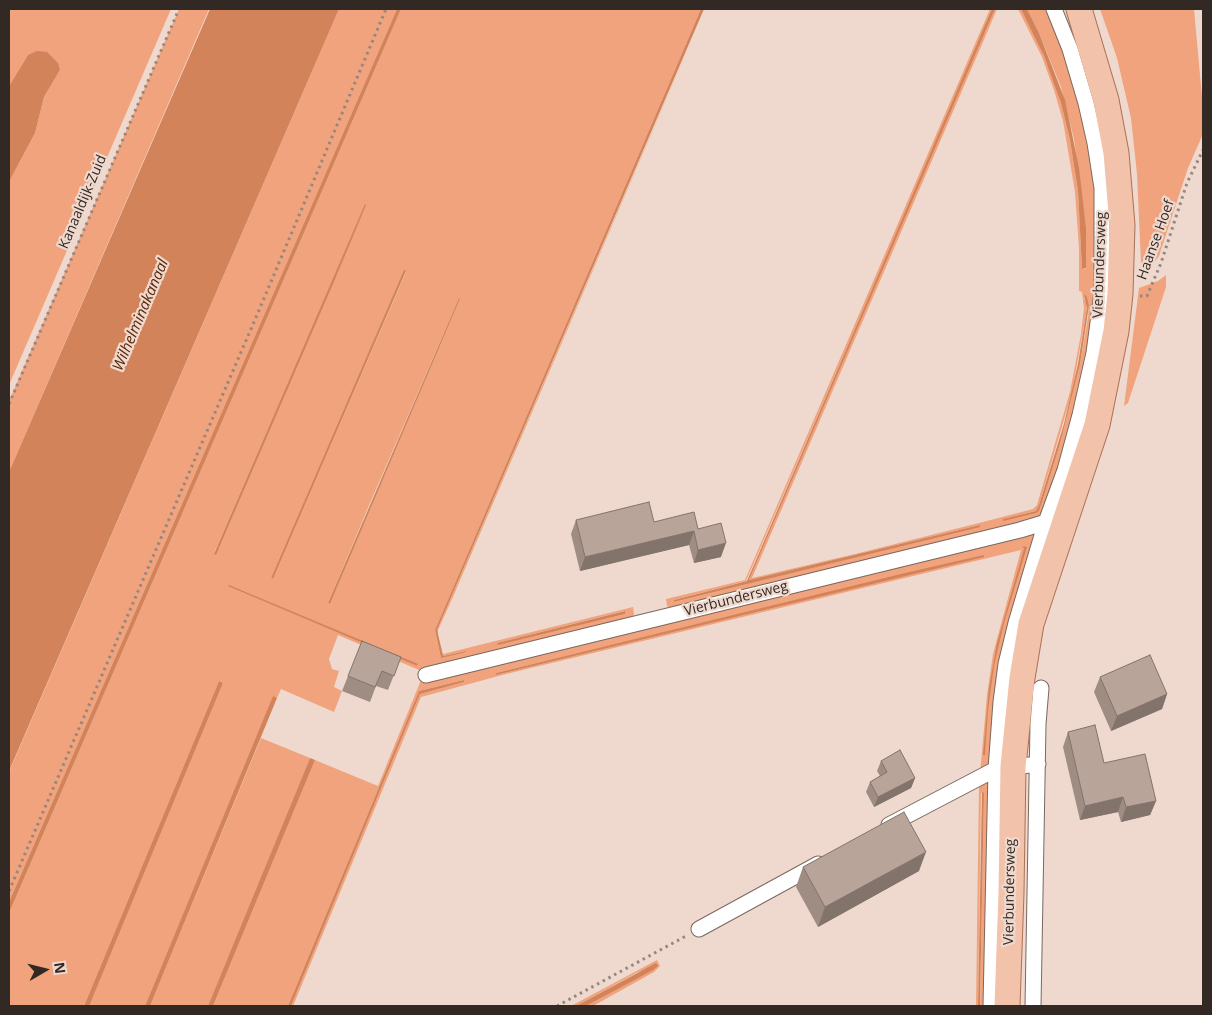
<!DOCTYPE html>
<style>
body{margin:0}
#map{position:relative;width:1212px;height:1015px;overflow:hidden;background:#efd9ce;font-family:"Open Sans",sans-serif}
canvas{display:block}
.frame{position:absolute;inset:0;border:10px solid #322925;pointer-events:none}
.north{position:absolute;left:20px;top:945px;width:50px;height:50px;-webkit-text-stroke:4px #efd9ce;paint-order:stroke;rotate:82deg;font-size:14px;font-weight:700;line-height:20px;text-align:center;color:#322925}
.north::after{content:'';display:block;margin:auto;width:18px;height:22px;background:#322925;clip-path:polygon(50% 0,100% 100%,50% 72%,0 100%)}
</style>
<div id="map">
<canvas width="1212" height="1015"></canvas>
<div class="frame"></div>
<div class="north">N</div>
</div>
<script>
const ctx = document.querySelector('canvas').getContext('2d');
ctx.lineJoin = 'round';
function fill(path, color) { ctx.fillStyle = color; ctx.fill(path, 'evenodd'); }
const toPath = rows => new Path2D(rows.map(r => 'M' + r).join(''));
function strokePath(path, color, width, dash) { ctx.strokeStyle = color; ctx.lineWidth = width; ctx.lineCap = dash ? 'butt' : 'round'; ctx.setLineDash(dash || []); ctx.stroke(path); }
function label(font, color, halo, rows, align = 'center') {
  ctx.font = font + ' "Open Sans",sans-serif'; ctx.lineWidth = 4.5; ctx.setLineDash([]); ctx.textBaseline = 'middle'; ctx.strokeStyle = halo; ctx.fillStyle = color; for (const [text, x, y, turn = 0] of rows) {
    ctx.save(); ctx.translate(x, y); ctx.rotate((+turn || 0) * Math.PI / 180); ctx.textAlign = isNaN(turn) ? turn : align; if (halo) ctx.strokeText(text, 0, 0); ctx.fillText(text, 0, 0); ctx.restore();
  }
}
fill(toPath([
 [9,9,171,9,9,385,9,182,35,133,44,97,60,70,28,55,9,86],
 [179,9,209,9,9,472,9,401],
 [339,9,397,9,9,902,9,772],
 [401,9,701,9,435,630,441,658,466,651,443,656,437,636,437,630,705,9,452,599,438,630,438,636,443,654,625,609,633,607,634,614,630,622,420,673,419,670,338,635,329,659,332,669,339,671,334,687,342,691,334,712,281,689,277,698,273,697,145,1006,89,1006,223,683,219,681,84,1006,9,1006,9,913],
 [365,205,334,282,219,548,214,553],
 [404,271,406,272,273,579,271,578],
 [459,298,460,299,330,604,328,603,370,503],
 [229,585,418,665,417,666],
 [624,611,625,614,498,644,497,643],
 [990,9,992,9,986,26,746,581,674,600,675,602,980,526,980,525,749,580,995,9,997,9,983,42,752,578,855,554,979,523,1033,509,1037,505,1070,392,1081,334,1084,308,1082,292,1079,291,1079,248,1075,192,1063,121,1054,90,1042,57,1018,9,1021,9,1035,35,1052,75,1061,103,1070,140,1078,191,1082,269,1086,269,1086,227,1074,139,1061,87,1039,33,1027,9,1049,9,1079,96,1096,191,1098,263,1086,370,1043,521,675,611,667,606,666,599,745,580],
 [1087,297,1089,305,1088,317,1080,364,1060,444,1039,511,1003,519,1036,511,1039,505,1072,392,1086,314,1087,303,1084,298],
 [1100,9,1194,9,1203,108,1203,134,1188,168,1159,256,1152,265,1148,266,1143,266,1141,263,1137,174,1131,118,1117,58],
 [1166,275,1166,287,1128,403,1124,406,1139,288,1158,281],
 [1040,529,992,764,980,774,987,695,993,654,1021,550,506,674,421,697,293,1006,291,1006,420,694,464,682,464,680,419,691,288,1006,213,1006,315,760,378,786,421,680],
 [935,567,777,607,496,675,496,673],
 [261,738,310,758,241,927,208,1006,150,1006],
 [987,781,992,782,986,1006,980,1006,984,793,981,793,978,1006,976,1006,979,785],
 [657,960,660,966,654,972,593,1006,586,1006,658,966,638,972,576,1006,571,1006]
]), '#f0a37c');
fill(toPath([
 [210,9,339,9,9,771,9,472],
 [397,9,401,9,9,913,9,902],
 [701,9,704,9,437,630,443,656,466,651,466,652,441,658,435,630],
 [992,9,995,9,949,116,749,580,980,525,980,527,674,602,674,600,747,581],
 [1021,9,1027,9,1039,33,1065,100,1079,168,1086,227,1086,268,1082,269,1078,191,1070,140,1061,103,1044,56],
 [37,51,47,52,58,63,60,70,44,97,35,133,9,182,9,86,28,55],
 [365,204,366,205,334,282,216,555,214,554,219,542],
 [404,270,406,271,273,579,271,578],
 [1084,294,1087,297,1089,305,1080,364,1060,444,1042,502,1039,511,1036,513,1003,521,1003,519,1036,511,1039,505,1064,424,1078,364,1087,308],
 [459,298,460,299,330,604,328,603],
 [1023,546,1027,547,1004,623,994,666,988,710,985,755,983,755,989,688,997,643,1024,549],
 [984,555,984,557,496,675,496,673,905,573],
 [229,585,418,664,417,666,228,586],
 [625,611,625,614,498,645,497,643],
 [464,680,464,682,420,694,291,1006,288,1006,419,691],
 [219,681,223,683,90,1004,89,1006,84,1006],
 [273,696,277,698,150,1006,145,1006],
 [310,758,315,760,213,1006,208,1006],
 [982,792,984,793,980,1001,980,1006,978,1006],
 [656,963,658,966,653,970,586,1006,576,1006]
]), '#d38359');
const street = toPath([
 [426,675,1020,530,1053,520],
 [889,825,996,769,1038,764],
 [699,929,818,864],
 [991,1006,996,769,1001,702,1006,664,1016,623,1046,522,1065,470,1080,415,1094,353,1102,292,1102,188,1095,143,1086,103,1070,49,1054,9],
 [1033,1006,1038,724,1041,688]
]);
const primary = toPath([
 [1007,1006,1011,893,1013,766,1022,678,1031,624,1097,425,1116,331,1120,294,1122,225,1116,153,1106,100,1079,9]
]);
strokePath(street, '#7b685e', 17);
strokePath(primary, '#a97256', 27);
strokePath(toPath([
 [1140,296,1147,296,1161,263,1187,183,1203,150],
 [9,404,179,9],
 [9,891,257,315,386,9],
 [557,1006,686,936]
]), '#95867e', 3, [2.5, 4]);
strokePath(street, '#fff', 15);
strokePath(primary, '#f2c2aa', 25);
fill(toPath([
 [576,520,698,529,721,557,694,563,689,545,580,571,571,534],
 [401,657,388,690,376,686,370,702,342,691,348,676],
 [1100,677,1167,694,1162,709,1111,731,1094,692],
 [1068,732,1104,763,1156,801,1150,815,1121,822,1118,812,1080,820,1063,747],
 [881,761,915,778,911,788,874,807,866,792,870,782,880,776,877,771],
 [803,867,919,871,818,927,796,887]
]), '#9f8d84');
fill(toPath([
 [694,531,689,545,580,571,585,557],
 [726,543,721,557,694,563,698,550],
 [1167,694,1162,709,1111,731,1117,716],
 [915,778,911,788,874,807,878,797],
 [1123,797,1118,812,1080,820,1085,806],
 [1156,801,1150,815,1121,822,1126,807],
 [926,852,919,871,818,927,825,907]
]), '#82736b');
const building = toPath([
 [649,502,654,522,694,512,698,529,721,523,726,543,698,550,694,531,585,557,576,520,649,502],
 [362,641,401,657,394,676,382,671,375,687,348,676,362,641],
 [1150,655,1167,694,1117,716,1100,677,1150,655],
 [1095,725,1104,763,1145,754,1156,801,1126,807,1123,797,1085,806,1068,732,1095,725],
 [900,750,915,778,878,797,870,782,887,772,881,761,900,750],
 [904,812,926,852,825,907,803,867,904,812]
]);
fill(building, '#b9a499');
strokePath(building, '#82736b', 1);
label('14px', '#322925', '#efd9ce', [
 ["Kanaaldijk-Zuid",83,202,-67],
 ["Haanse Hoef",1156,240,-70],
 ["Vierbundersweg",1100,265,-88],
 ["Vierbundersweg",736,599,-14],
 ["Vierbundersweg",1010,892,-89]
]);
label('italic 15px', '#5a2706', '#efd9ce', [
 ["Wilhelminakanaal",141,315,-67]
]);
</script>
